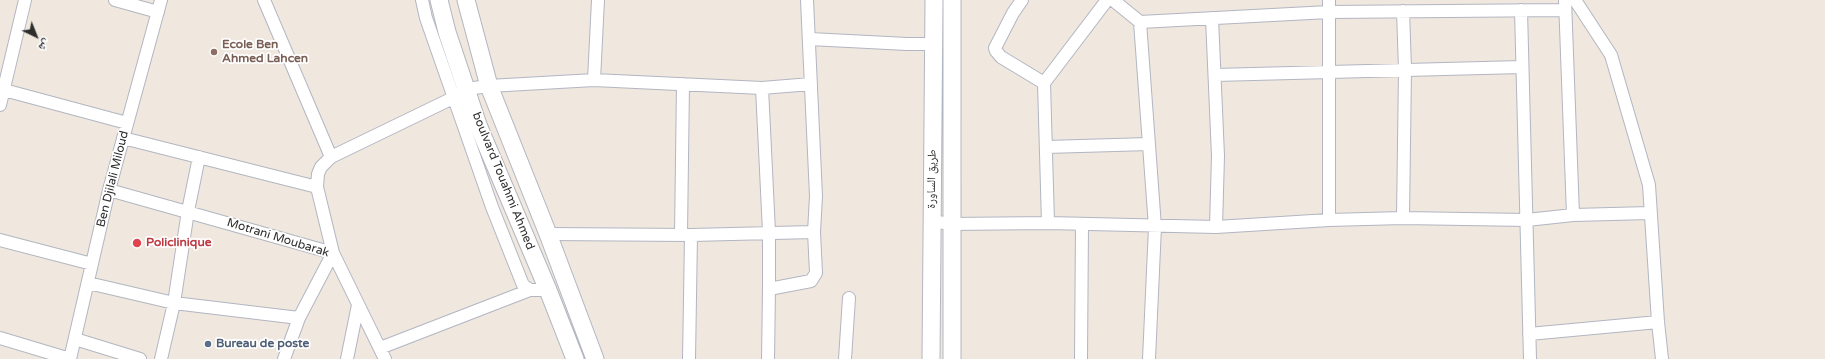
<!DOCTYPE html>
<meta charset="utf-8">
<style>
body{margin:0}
#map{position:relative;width:1825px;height:359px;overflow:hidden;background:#f0e7de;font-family:"Varela Round","Noto Naskh Arabic",sans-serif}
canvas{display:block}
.north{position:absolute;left:16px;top:16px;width:40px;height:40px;-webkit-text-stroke:3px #fff;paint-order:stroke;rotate:137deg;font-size:11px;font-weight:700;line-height:16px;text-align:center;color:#2d2d2d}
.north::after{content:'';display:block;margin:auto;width:14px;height:18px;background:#2d2d2d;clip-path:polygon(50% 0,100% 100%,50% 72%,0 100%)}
</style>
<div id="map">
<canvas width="1825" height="359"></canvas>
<div class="north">ش</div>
</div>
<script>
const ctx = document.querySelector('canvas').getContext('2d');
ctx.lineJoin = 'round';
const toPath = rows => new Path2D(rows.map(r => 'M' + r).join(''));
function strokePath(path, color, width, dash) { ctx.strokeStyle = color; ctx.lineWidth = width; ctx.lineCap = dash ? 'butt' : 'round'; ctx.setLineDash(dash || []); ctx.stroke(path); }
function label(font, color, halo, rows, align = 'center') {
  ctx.font = font + ' "Varela Round","Noto Naskh Arabic",sans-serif'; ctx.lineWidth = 3.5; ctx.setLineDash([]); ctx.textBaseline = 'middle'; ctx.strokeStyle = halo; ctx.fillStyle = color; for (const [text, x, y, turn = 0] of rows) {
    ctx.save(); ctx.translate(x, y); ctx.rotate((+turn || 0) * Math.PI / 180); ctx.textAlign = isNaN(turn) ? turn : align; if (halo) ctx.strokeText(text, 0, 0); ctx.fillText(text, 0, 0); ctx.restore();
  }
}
const street = toPath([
 [115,0,158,12],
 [264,0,331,157],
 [422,0,426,18,492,207,523,285,530,290,548,290],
 [1022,0,1013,13,995,48,996,51,1001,57,1044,83],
 [1113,0,1140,22,1329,12,1565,10],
 [1329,0,1329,220],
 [1565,0,1573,215],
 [1575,0,1611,55,1649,185,1658,322,1662,359],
 [1521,10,1530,359],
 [1212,18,1218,156,1216,227],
 [1140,22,1155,227,1149,359],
 [810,39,907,44,933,44],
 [1215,75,1521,67],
 [594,80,598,0],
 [762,88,769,232,769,289],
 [4,90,127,123],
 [0,105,25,0],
 [123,138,317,187],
 [1046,147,1149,144],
 [199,157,188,211,174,303,299,318,333,253,317,187,318,174,321,167,331,157,455,97,466,89,489,86,594,80,762,88,811,84],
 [109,190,333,253,385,359],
 [1403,218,1405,69,1403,11],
 [931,221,951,224,1048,223,1216,227,1329,220,1403,218,1527,220,1573,215,1650,213],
 [1048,223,1044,83,1107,0],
 [548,234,691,235,814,232],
 [681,234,683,84],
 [0,240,92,264],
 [88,283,174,303,161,359],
 [1529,334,1658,322],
 [0,338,70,359],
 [75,339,140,359],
 [380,348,530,290],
 [70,359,109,190,161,0],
 [284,359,299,318],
 [347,359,358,305],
 [689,359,691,235],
 [768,359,769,289,811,281,816,273,814,232,816,196,807,0],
 [845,359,849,298],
 [1081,359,1082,225]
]);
const secondary = toPath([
 [439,0,447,32,478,125,548,290,575,359],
 [466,0,489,86,548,234,595,359],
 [952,0,952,359],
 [931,359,934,0]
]);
strokePath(street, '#b2b6c2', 14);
strokePath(secondary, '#b2b6c2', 19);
strokePath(street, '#fff', 12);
strokePath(secondary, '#fff', 17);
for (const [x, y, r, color] of [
 [214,52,4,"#8d6e63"],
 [137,243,5,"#e0444e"],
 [208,344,4,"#5c6f8a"]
]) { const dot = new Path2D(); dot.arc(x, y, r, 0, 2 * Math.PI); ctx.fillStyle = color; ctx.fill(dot); strokePath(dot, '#fff', 1.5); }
label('bold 12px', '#785e54', '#fff', [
 ["Ecole Ben",222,45],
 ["Ahmed Lahcen",222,59]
], 'left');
label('12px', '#2d2d2d', '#fff', [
 ["Ben Djilali Miloud",113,179,-76],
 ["طريق الساورة",932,179,-89],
 ["boulvard Touahmi Ahmed",503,181,68],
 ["Motrani Moubarak",278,238,17]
]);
label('bold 12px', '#be3a42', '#fff', [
 ["Policlinique",146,243]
], 'left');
label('bold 12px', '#4e5e75', '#fff', [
 ["Bureau de poste",216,344]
], 'left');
</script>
